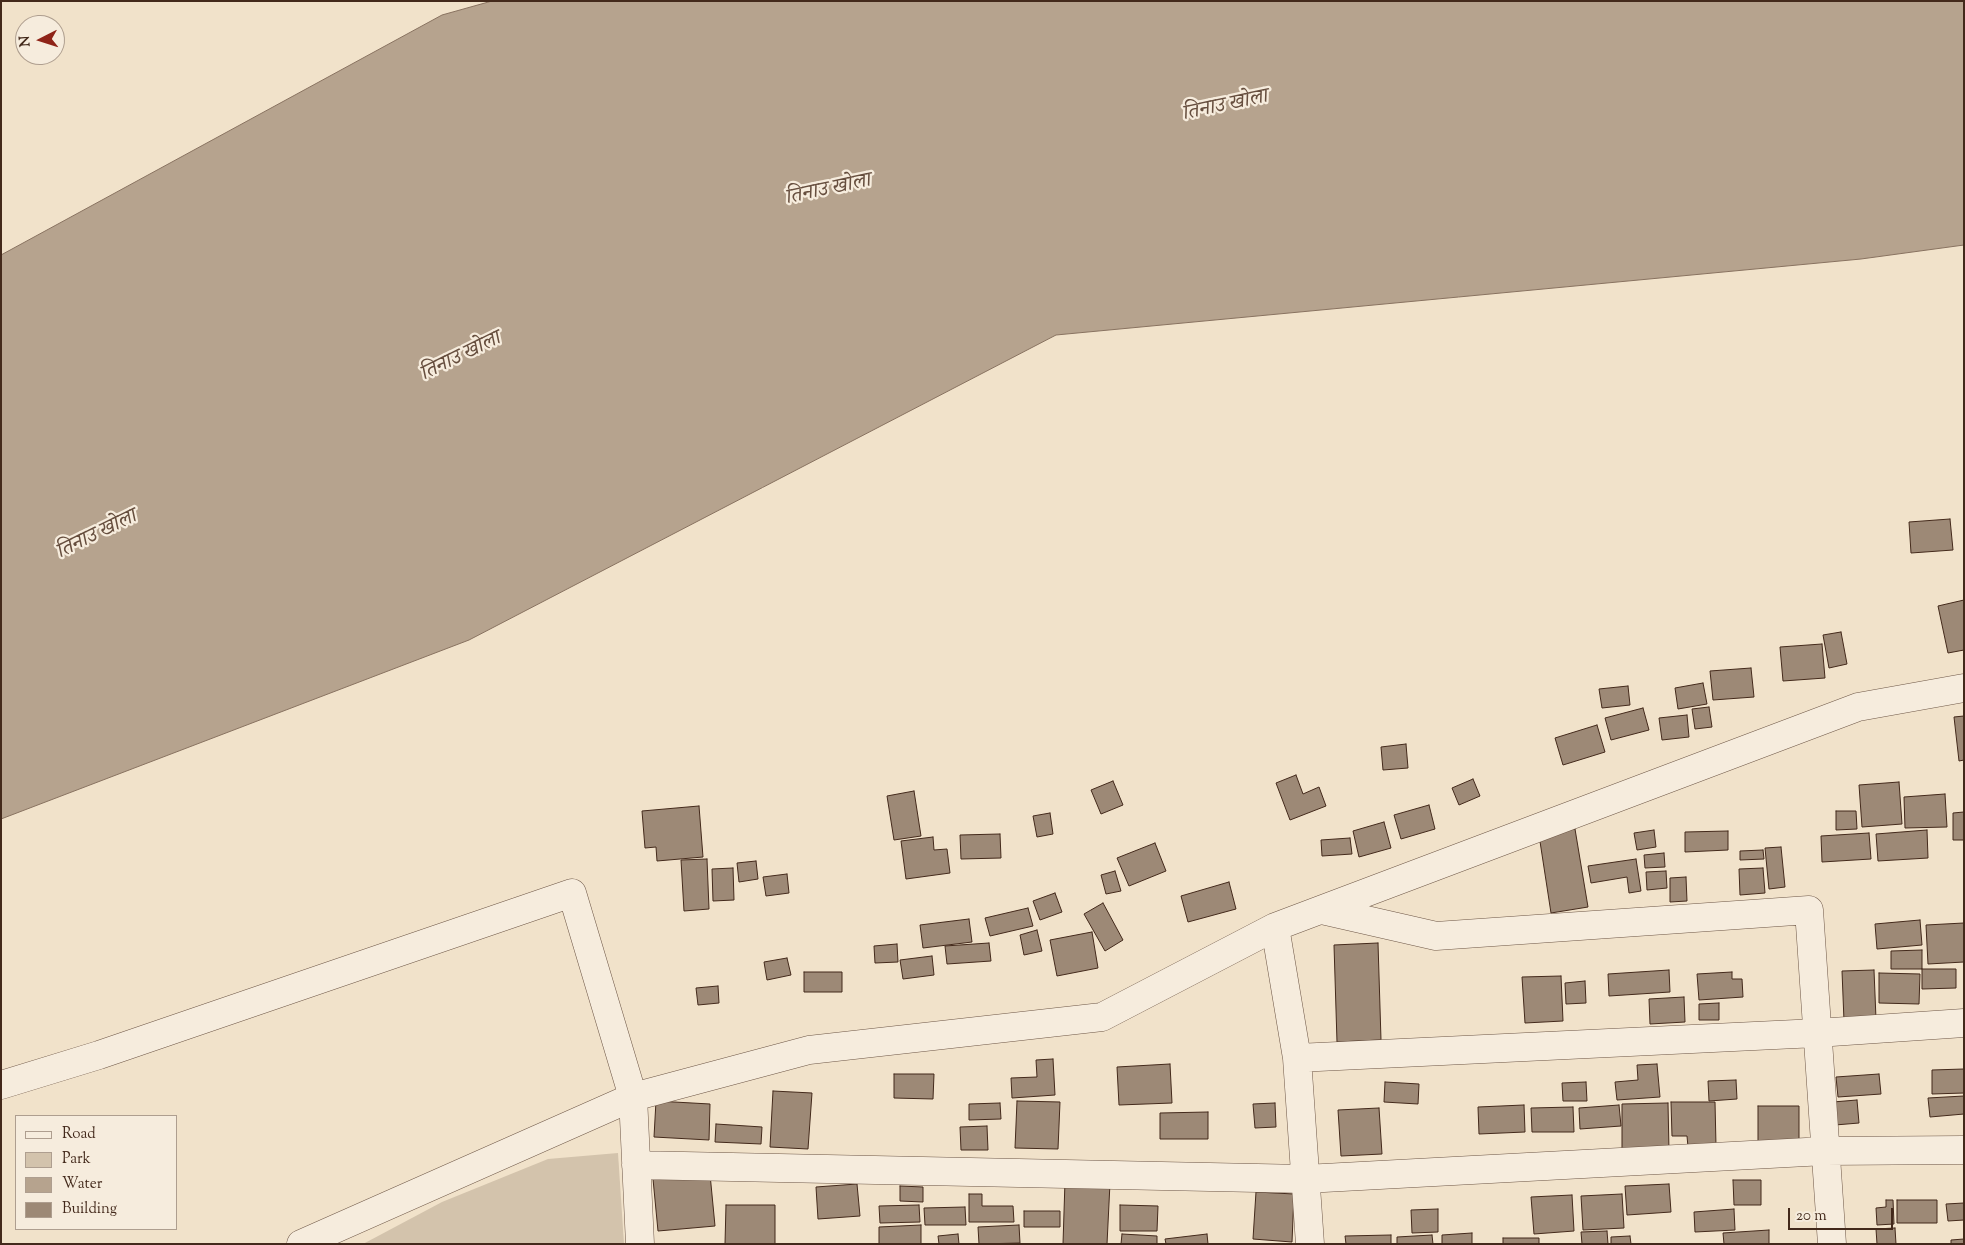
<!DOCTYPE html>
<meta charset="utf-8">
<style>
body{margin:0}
#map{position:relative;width:1965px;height:1245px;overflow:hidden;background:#f1e2ca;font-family:"Sorts Mill Goudy",serif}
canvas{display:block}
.frame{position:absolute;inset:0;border:2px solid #43291b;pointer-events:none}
.legend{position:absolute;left:15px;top:1115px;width:162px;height:115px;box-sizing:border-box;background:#f6ecdd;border:1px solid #ae9e8f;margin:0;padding:6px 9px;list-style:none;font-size:15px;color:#43291b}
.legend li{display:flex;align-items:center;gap:10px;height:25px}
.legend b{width:25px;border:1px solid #ae9e8f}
.north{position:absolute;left:15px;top:15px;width:50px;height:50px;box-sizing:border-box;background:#f6ecdd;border:1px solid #ae9e8f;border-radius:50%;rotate:265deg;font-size:14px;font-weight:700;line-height:20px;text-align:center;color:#43291b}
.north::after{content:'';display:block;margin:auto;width:18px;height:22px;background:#8f2418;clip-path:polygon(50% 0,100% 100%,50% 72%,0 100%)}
.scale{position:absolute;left:1788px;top:1208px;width:105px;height:22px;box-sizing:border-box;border:2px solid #43291b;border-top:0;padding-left:6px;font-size:15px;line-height:18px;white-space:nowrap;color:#43291b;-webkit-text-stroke:4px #f6ecdd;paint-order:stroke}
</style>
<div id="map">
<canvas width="1965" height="1245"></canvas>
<div class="frame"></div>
<ul class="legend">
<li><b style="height:6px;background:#f6ecdd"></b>Road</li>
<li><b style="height:14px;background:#d3c3ac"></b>Park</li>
<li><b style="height:14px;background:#b6a38e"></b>Water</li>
<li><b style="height:14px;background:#9d8976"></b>Building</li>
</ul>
<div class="north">N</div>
<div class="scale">20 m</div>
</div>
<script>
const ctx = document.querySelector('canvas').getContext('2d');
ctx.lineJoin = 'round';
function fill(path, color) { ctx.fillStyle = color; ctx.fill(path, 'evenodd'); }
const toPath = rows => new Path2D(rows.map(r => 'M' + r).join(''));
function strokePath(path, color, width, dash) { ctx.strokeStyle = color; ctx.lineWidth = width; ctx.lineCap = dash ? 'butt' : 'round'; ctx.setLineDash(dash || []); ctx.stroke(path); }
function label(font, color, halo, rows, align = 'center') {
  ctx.font = font + ' "Sorts Mill Goudy","Noto Serif Devanagari",serif'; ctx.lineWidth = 4.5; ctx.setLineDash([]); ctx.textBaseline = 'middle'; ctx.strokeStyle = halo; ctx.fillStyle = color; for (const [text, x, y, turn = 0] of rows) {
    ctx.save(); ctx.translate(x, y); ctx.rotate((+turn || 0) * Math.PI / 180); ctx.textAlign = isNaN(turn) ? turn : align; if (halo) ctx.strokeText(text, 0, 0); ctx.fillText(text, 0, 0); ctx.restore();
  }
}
fill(toPath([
 [618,1153,624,1244,363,1244,442,1202,548,1159]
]), '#d3c3ac');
const water = toPath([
 [492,1,1964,1,1964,245,1861,259,1056,335,469,640,1,819,1,255,442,15,492,1]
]);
fill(water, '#b6a38e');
strokePath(water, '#887260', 1);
const building = toPath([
 [1950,519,1953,550,1911,553,1909,522,1950,519],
 [1964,600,1964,650,1948,653,1938,606,1964,600],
 [1841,632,1847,664,1829,668,1823,635,1841,632],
 [1822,644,1825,678,1783,681,1780,647,1822,644],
 [1751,668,1754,697,1713,700,1710,671,1751,668],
 [1703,683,1707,704,1678,709,1675,688,1703,683],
 [1628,686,1630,705,1602,708,1599,689,1628,686],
 [1709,707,1712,727,1695,729,1692,709,1709,707],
 [1643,708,1649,730,1611,740,1605,718,1643,708],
 [1687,715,1689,737,1662,740,1659,718,1687,715],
 [1964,716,1964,760,1959,761,1954,717,1964,716],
 [1597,725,1605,752,1563,765,1555,738,1597,725],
 [1406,744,1408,768,1383,770,1381,747,1406,744],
 [1296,775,1303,794,1319,787,1326,806,1290,820,1276,783,1296,775],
 [1473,779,1480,796,1459,805,1452,788,1473,779],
 [1113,781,1123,805,1101,814,1091,790,1113,781],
 [1899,782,1902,824,1862,827,1859,785,1899,782],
 [914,791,921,836,894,840,887,796,914,791],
 [1945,794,1947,827,1905,828,1904,797,1945,794],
 [1429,805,1435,829,1401,839,1394,815,1429,805],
 [699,806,703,857,657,861,656,847,645,848,642,811,699,806],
 [1836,811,1856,811,1857,829,1836,830,1836,811],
 [1964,812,1964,840,1953,840,1953,813,1964,812],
 [1050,813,1053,834,1037,837,1033,816,1050,813],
 [1384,822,1391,848,1359,857,1353,831,1384,822],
 [1575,829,1588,907,1551,913,1539,835,1575,829],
 [1654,830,1656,847,1637,850,1634,833,1654,830],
 [1927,830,1928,858,1878,861,1876,834,1927,830],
 [1728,831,1728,850,1685,852,1685,832,1728,831],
 [1869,833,1871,859,1822,862,1821,836,1869,833],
 [1000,834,1001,858,961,859,960,835,1000,834],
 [933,837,934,850,947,849,950,873,906,879,901,841,933,837],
 [1350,838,1352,854,1322,856,1321,840,1350,838],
 [1155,843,1166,871,1129,886,1117,858,1155,843],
 [1781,847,1785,887,1769,889,1765,848,1781,847],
 [1763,850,1764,859,1740,860,1740,851,1763,850],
 [1664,853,1665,867,1645,868,1644,855,1664,853],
 [707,859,709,909,684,911,681,860,707,859],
 [1636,859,1641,891,1629,893,1627,877,1591,883,1588,866,1636,859],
 [756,861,758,879,739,882,737,863,756,861],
 [733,868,734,900,713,901,712,869,733,868],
 [1763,868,1765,893,1740,895,1739,869,1763,868],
 [1115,871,1121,891,1106,894,1101,875,1115,871],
 [1666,871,1667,888,1647,890,1646,872,1666,871],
 [787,874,789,893,766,896,763,877,787,874],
 [1686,877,1687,901,1670,902,1670,878,1686,877],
 [1229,882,1236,909,1188,922,1181,896,1229,882],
 [1055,893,1062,912,1040,920,1033,901,1055,893],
 [1103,903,1123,940,1105,951,1084,914,1103,903],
 [1028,908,1033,926,990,936,985,918,1028,908],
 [969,919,972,942,923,948,920,925,969,919],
 [1920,920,1922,945,1877,949,1875,924,1920,920],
 [1964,923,1964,962,1928,964,1926,925,1964,923],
 [1037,930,1042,951,1024,955,1020,935,1037,930],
 [1092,932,1098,968,1057,976,1050,940,1092,932],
 [989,943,991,961,947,964,945,946,989,943],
 [1378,943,1381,1040,1337,1042,1334,945,1378,943],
 [897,944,898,962,875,963,874,946,897,944],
 [1922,950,1922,969,1891,969,1891,951,1922,950],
 [932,956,934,975,903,979,900,960,932,956],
 [787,958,791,975,767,980,764,962,787,958],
 [1922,969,1956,969,1956,988,1922,989,1922,969],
 [1669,970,1670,992,1609,996,1608,974,1669,970],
 [1874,970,1876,1019,1844,1021,1842,971,1874,970],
 [804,972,842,972,842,992,804,992,804,972],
 [1732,972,1732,979,1742,979,1743,997,1699,1000,1697,974,1732,972],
 [1879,973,1920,974,1919,1004,1879,1003,1879,973],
 [1561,976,1563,1021,1525,1023,1522,977,1561,976],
 [1585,981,1586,1003,1566,1004,1565,983,1585,981],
 [718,986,719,1003,698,1005,696,988,718,986],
 [1684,997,1685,1022,1650,1024,1649,999,1684,997],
 [1719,1003,1719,1020,1699,1020,1699,1004,1719,1003],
 [1053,1059,1055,1095,1012,1098,1011,1078,1037,1077,1036,1060,1053,1059],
 [1170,1064,1172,1103,1119,1105,1117,1067,1170,1064],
 [1657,1064,1660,1097,1617,1100,1615,1082,1638,1080,1637,1065,1657,1064],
 [1964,1069,1964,1093,1932,1094,1932,1070,1964,1069],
 [894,1074,934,1074,933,1099,894,1098,894,1074],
 [1879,1074,1881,1094,1838,1097,1836,1077,1879,1074],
 [1736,1080,1737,1099,1709,1101,1708,1081,1736,1080],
 [1385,1082,1419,1084,1418,1104,1384,1102,1385,1082],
 [1586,1082,1587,1101,1563,1101,1562,1083,1586,1082],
 [773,1091,812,1093,808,1149,770,1147,773,1091],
 [1964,1096,1964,1114,1930,1117,1928,1098,1964,1096],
 [1857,1100,1859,1123,1835,1125,1833,1102,1857,1100],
 [656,1101,710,1104,709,1140,654,1137,656,1101],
 [1017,1101,1060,1102,1058,1149,1015,1148,1017,1101],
 [1671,1102,1715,1102,1716,1146,1688,1147,1687,1136,1672,1136,1671,1102],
 [1000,1103,1001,1119,969,1120,969,1104,1000,1103],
 [1275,1103,1276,1127,1255,1128,1253,1104,1275,1103],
 [1668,1103,1669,1151,1622,1152,1622,1104,1668,1103],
 [1524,1105,1525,1132,1479,1134,1478,1107,1524,1105],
 [1619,1105,1621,1126,1580,1129,1579,1108,1619,1105],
 [1758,1106,1799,1106,1799,1145,1758,1145,1758,1106],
 [1573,1107,1574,1132,1532,1132,1531,1108,1573,1107],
 [1379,1108,1382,1154,1341,1156,1338,1110,1379,1108],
 [1208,1112,1208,1139,1160,1139,1160,1113,1208,1112],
 [716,1124,762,1127,761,1144,715,1142,716,1124],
 [987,1126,988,1150,961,1150,960,1127,987,1126],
 [710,1174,715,1226,658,1231,653,1179,710,1174],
 [1733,1180,1761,1180,1761,1205,1734,1205,1733,1180],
 [1065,1181,1110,1183,1107,1244,1063,1244,1065,1181],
 [857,1184,860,1216,818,1219,816,1187,857,1184],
 [1669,1184,1671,1212,1627,1215,1625,1186,1669,1184],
 [900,1186,923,1187,923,1202,900,1201,900,1186],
 [1256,1192,1294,1194,1292,1242,1253,1239,1256,1192],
 [969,1194,982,1194,982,1206,1013,1206,1014,1222,969,1222,969,1194],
 [1622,1194,1624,1228,1583,1230,1581,1196,1622,1194],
 [1572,1195,1574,1231,1534,1234,1531,1197,1572,1195],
 [1886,1200,1893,1200,1894,1224,1877,1225,1876,1208,1886,1207,1886,1200],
 [1897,1200,1937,1200,1937,1223,1897,1223,1897,1200],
 [1964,1203,1964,1220,1948,1221,1946,1204,1964,1203],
 [726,1205,775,1205,775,1244,725,1244,726,1205],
 [919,1205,920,1222,880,1223,879,1206,919,1205],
 [1120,1205,1158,1206,1157,1231,1120,1231,1120,1205],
 [965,1207,966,1225,925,1225,924,1208,965,1207],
 [1438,1209,1438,1232,1412,1233,1411,1210,1438,1209],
 [1734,1209,1735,1230,1695,1232,1694,1212,1734,1209],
 [1024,1211,1060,1211,1060,1227,1024,1227,1024,1211],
 [921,1225,921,1244,879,1244,879,1227,921,1225],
 [1019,1225,1020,1243,979,1244,978,1227,1019,1225],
 [1895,1228,1896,1244,1877,1244,1876,1229,1895,1228],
 [1769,1230,1769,1244,1724,1244,1723,1233,1769,1230],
 [1607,1231,1608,1244,1582,1244,1581,1232,1607,1231],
 [1472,1233,1472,1244,1442,1244,1442,1235,1472,1233],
 [958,1234,959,1244,939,1244,938,1236,958,1234],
 [1122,1234,1157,1236,1157,1244,1121,1244,1122,1234],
 [1207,1234,1208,1244,1166,1244,1165,1239,1207,1234],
 [1391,1235,1391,1244,1346,1244,1345,1236,1391,1235],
 [1432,1235,1433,1244,1397,1244,1397,1237,1432,1235],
 [1630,1236,1631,1244,1611,1244,1611,1237,1630,1236],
 [1503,1238,1539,1238,1539,1244,1503,1244,1503,1238],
 [1964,1239,1964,1244,1951,1244,1951,1240,1964,1239]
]);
fill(building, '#9d8976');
strokePath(building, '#43291b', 1);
const street = toPath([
 [1322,910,1436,936,1809,910,1832,1244],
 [1275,927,1297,1058,1310,1244],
 [1297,1058,1817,1033,1964,1023],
 [1,1085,99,1055,572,893,633,1097,640,1244],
 [636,1165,1305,1179,1825,1151,1964,1150],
 [301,1244,633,1097,809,1050,1102,1017,1275,927,1858,707,1964,688]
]);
strokePath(street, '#6e5747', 29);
strokePath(street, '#f6ecdd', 28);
label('italic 21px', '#664e3e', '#f6ecdd', [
 ["तिनाउ खोला",1225,107,-12],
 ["तिनाउ खोला",828,191,-12],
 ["तिनाउ खोला",461,358,-26],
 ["तिनाउ खोला",97,536,-26]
]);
</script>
